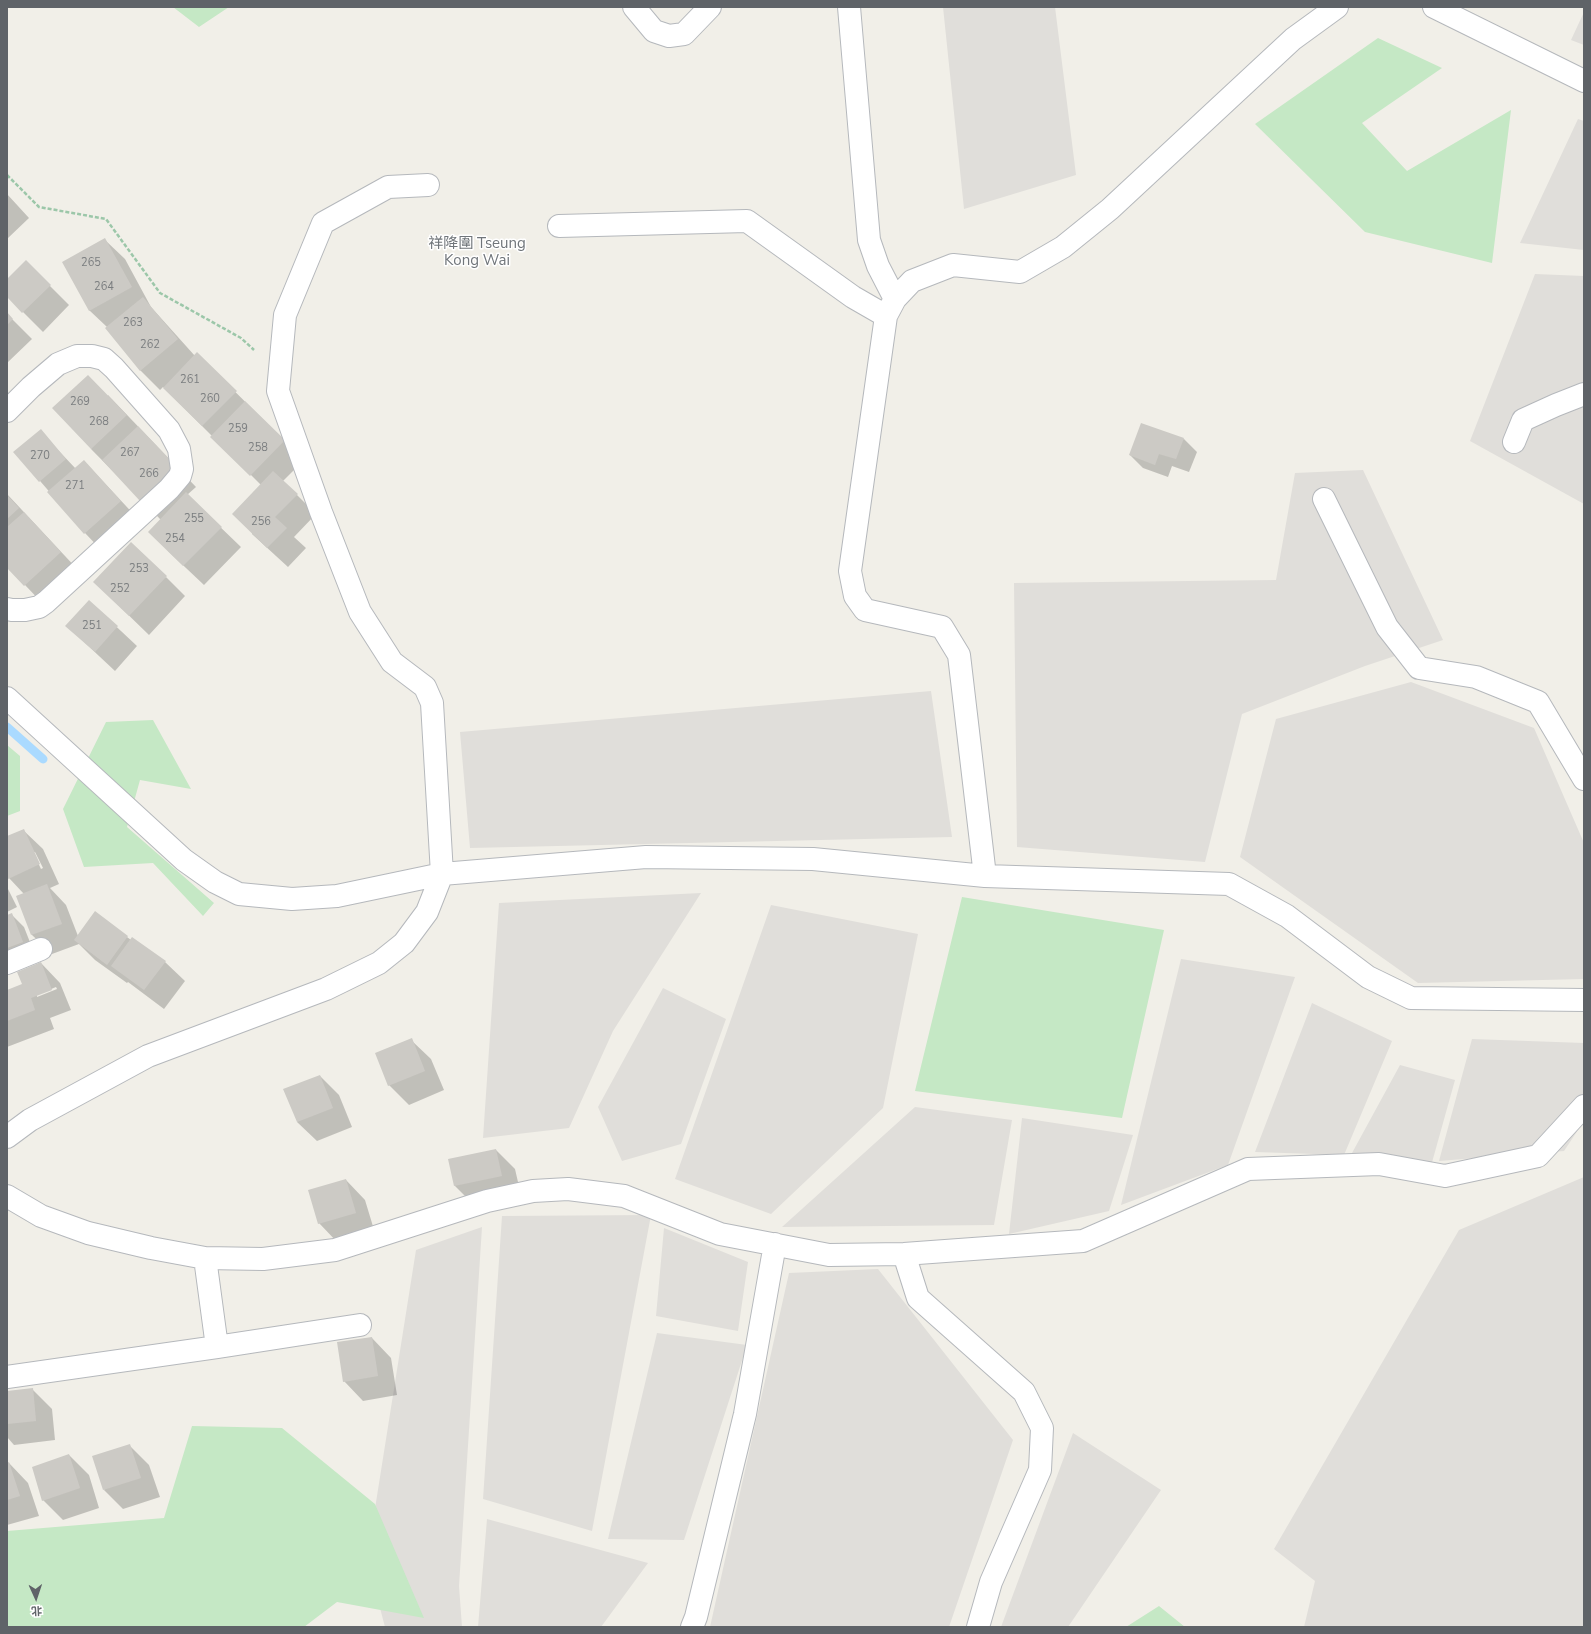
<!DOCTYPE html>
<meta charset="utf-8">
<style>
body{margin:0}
#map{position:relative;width:1591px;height:1634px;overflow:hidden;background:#f1efe8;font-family:"Nunito Sans","Noto Sans SC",sans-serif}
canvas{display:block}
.frame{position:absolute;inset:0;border:8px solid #5f6368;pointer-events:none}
.north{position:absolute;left:16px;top:1578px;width:40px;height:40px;-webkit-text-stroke:3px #fff;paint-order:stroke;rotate:177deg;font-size:11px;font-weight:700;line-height:16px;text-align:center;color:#5f6368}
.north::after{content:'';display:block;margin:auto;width:14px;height:18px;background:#5f6368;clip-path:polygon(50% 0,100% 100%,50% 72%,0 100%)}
</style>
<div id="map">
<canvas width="1591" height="1634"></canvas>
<div class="frame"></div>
<div class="north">北</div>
</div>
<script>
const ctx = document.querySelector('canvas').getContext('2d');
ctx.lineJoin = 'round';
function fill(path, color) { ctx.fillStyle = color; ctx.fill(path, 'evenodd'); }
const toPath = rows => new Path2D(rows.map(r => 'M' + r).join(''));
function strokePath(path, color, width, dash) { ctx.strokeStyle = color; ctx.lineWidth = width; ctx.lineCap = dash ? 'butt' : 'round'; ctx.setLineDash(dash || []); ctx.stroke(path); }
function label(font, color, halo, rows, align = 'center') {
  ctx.font = font + ' "Nunito Sans","Noto Sans SC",sans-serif'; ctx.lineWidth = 3; ctx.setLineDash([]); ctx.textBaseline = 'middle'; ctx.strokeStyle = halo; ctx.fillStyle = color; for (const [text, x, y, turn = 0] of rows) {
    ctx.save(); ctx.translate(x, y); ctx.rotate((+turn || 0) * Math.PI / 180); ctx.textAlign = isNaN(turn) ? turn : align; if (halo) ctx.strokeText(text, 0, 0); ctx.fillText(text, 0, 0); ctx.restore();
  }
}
fill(toPath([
 [943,7,1055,7,1076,175,964,209],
 [1584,12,1584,45,1571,40],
 [1578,119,1584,121,1584,250,1520,243],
 [1535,274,1584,276,1584,504,1470,441],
 [1363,470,1443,640,1365,666,1242,714,1205,862,1017,847,1014,583,1276,580,1295,473],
 [1411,682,1534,728,1584,843,1584,979,1418,983,1240,857,1276,719],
 [931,691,952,837,470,848,460,732],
 [701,893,613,1031,569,1128,483,1138,499,903],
 [771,905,918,934,883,1108,771,1214,675,1179],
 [1181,959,1295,977,1228,1165,1121,1205],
 [663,988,726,1019,681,1144,622,1161,598,1107],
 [1312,1003,1392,1041,1344,1155,1255,1152],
 [1472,1039,1584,1043,1584,1121,1564,1151,1439,1161],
 [1400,1065,1455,1080,1431,1166,1352,1153],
 [915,1107,1012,1120,994,1225,782,1227],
 [1022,1118,1133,1135,1109,1211,1009,1234],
 [1584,1177,1584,1627,1304,1627,1315,1581,1274,1549,1459,1230],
 [651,1215,592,1531,483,1499,502,1216],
 [482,1227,459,1586,462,1627,385,1627,367,1559,416,1250],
 [664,1228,748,1262,738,1331,656,1316],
 [878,1269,1013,1440,949,1627,710,1627,789,1273],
 [657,1333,747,1345,684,1540,608,1539],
 [1073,1433,1161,1490,1068,1627,1001,1627],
 [487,1519,648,1563,601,1627,478,1627]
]), '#e0deda');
fill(toPath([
 [173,7,229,7,199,27],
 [1378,38,1442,68,1362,123,1407,171,1511,110,1492,263,1365,232,1255,124],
 [153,720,191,789,140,780,127,827,214,903,203,916,153,863,84,867,63,809,106,722],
 [7,745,20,756,20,811,7,816],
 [962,897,1164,930,1122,1118,915,1091],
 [192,1426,282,1428,375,1504,424,1618,337,1602,304,1627,7,1627,7,1531,164,1518],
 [1159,1606,1185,1627,1126,1627]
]), '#c5e8c5');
fill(toPath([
 [7,194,29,218,7,239],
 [105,240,125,259,151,307,195,356,197,354,304,460,283,481,316,514,294,537,306,548,288,567,252,534,261,485,163,387,160,390,140,370,107,327,89,310],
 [26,262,69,305,43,332,7,296,7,280],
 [7,314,32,339,7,363],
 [108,395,196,487,187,495,241,547,204,585,168,551,161,520,91,449],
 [40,431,76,469,84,461,140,521,104,553,85,533,15,452],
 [1184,439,1197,452,1189,472,1172,466,1168,477,1143,468,1130,455],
 [7,494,80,572,44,605,7,566],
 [166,577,185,596,149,635,114,601],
 [89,601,137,646,115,671,67,626],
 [23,830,43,849,59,884,50,888,66,905,78,936,95,913,131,940,165,962,185,981,164,1009,128,982,127,983,95,960,79,944,52,954,32,935,17,896,24,894,9,878,7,874,7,837],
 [33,852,35,852,43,868,41,869],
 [7,887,17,907,7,912],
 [11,914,24,927,35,955,7,966,7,916],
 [41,963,60,983,71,1010,50,1018,54,1029,7,1047,7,991,23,985],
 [56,987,57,989,37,997,37,995],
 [411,1040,431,1059,444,1090,409,1105,389,1085],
 [320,1076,339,1095,352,1127,317,1141,297,1122],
 [496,1150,515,1169,521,1195,474,1205,455,1186,449,1160],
 [346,1180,365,1200,375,1233,338,1243,319,1223],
 [372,1338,391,1358,397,1395,363,1401,344,1381],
 [32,1389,52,1409,55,1440,14,1445,7,1437,7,1392],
 [129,1445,149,1465,160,1497,123,1509,104,1490],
 [69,1455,89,1475,99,1508,63,1520,43,1500],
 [9,1463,28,1483,39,1516,7,1525,7,1464]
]), '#0003');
strokePath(toPath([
 [7,727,43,759]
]), '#aadaff', 9);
fill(toPath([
 [105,238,132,287,89,311,62,262],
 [26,260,51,285,22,313,7,297,7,279],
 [143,297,178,339,140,371,105,328],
 [7,312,13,319,7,325],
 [197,352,237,391,202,426,163,388],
 [88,375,127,415,91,449,52,408],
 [245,401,285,440,250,476,210,437],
 [1141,423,1184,438,1176,459,1159,454,1155,465,1129,455],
 [138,426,177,467,140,501,102,460],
 [41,429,66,459,39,482,13,452],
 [84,460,121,501,84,534,47,492],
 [273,471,298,494,275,517,287,528,267,548,232,514],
 [186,492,222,527,183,566,148,532],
 [7,495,19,508,7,519],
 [24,512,61,552,24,586,7,568,7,527],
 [131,542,167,576,129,616,93,582],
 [89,600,118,626,95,652,65,626],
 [24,829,40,864,8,879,7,836],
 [47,884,62,924,31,935,16,896],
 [95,911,128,936,107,965,74,940],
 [12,913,23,942,7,948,7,915],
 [132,937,166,961,144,990,111,966],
 [41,962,52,990,31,998,35,1010,7,1021,7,990,22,984,17,972],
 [412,1038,425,1071,388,1086,375,1053],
 [320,1075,333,1108,297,1122,283,1089],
 [496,1149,502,1176,454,1186,448,1159],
 [346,1179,356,1213,318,1224,308,1190],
 [372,1337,378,1376,343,1382,337,1342],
 [33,1388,36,1421,7,1424,7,1391],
 [130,1444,141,1478,103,1490,92,1456],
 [69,1454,80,1488,42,1501,32,1467],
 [9,1462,20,1496,7,1500,7,1463]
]), '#cccac5');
const minor = toPath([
 [634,7,654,31,669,36,684,34,710,7],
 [849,7,869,240,878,266,895,299],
 [1434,7,1584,81],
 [559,226,747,221,853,297,886,316],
 [7,411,31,387,58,364,77,356,92,356,104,359,114,368,169,430,179,449,182,469,180,476,169,489,46,602,39,607,25,610,12,610,7,609],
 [1514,442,1523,420,1556,405,1584,394],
 [1324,499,1387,627,1419,668,1476,677,1538,702,1584,779],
 [7,698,184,860,215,882,239,894,292,899,337,896,442,874,646,857,813,859,985,876,1229,884,1287,916,1368,977,1411,998,1584,1000],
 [985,876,959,655,942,627,865,610,855,596,850,571,886,316,895,299,912,281,953,265,1020,272,1063,247,1110,209,1293,39,1337,7],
 [7,963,41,949],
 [7,1137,30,1120,148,1056,326,989,379,963,404,943,427,912,442,874,432,703,425,687,392,662,360,612,321,512,278,391,285,315,323,223,388,187,428,185],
 [7,1196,41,1216,88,1233,151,1248,205,1258,263,1259,335,1250,487,1201,533,1191,568,1189,624,1196,720,1234,829,1255,904,1254,1083,1241,1248,1169,1379,1164,1445,1176,1538,1156,1584,1106],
 [904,1254,918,1298,1024,1392,1042,1428,1040,1470,991,1582,978,1627],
 [205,1258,217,1347],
 [7,1377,217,1347,360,1325],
 [692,1627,696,1617,745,1414,775,1244]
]);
strokePath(minor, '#b5b8bc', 24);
strokePath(toPath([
 [7,175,39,207,106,219,160,293,241,338,254,350]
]), '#9cc7a9', 2.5, [4, 2]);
strokePath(minor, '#fff', 22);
label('11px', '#7a7d7f', null, [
 ["265",91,263],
 ["264",104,287],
 ["263",133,323],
 ["262",150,345],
 ["261",190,380],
 ["260",210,399],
 ["269",80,402],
 ["268",99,422],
 ["259",238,429],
 ["258",258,448],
 ["267",130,453],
 ["270",40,456],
 ["266",149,474],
 ["271",75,486],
 ["255",194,519],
 ["256",261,522],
 ["254",175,539],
 ["253",139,569],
 ["252",120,589],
 ["251",92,626]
]);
label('15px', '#70757a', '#fff', [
 ["祥降圍 Tseung",477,244],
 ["Kong Wai",477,261]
]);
</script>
